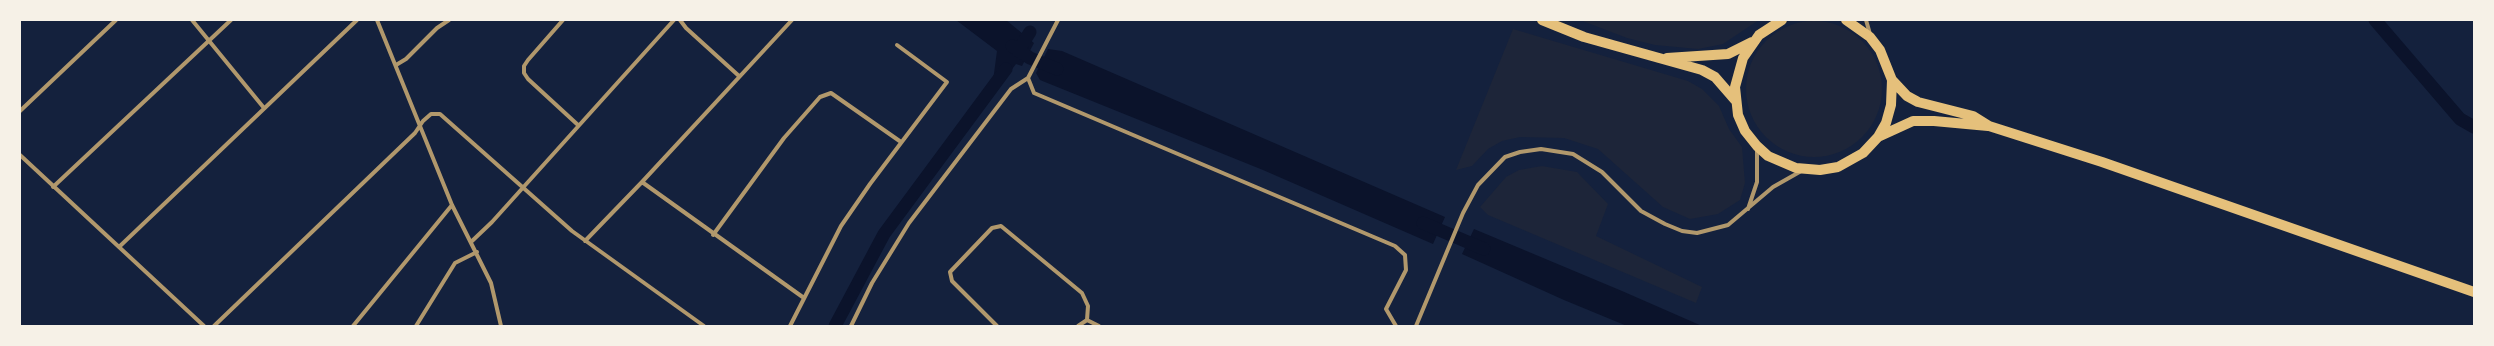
<!DOCTYPE html>
<style>
body{margin:0}
#map{position:relative;width:2494px;height:346px;overflow:hidden;background:#14213d;font-family:"Fira Sans",sans-serif}
canvas{display:block}
.frame{position:absolute;inset:0;border:21px solid #f6f1e7;pointer-events:none}
</style>
<div id="map">
<canvas width="2494" height="346"></canvas>
<div class="frame"></div>
</div>
<script>
const ctx = document.querySelector('canvas').getContext('2d');
ctx.lineJoin = 'round';
function fill(path, color) { ctx.fillStyle = color; ctx.fill(path, 'evenodd'); }
const toPath = rows => new Path2D(rows.map(r => 'M' + r).join(''));
function strokePath(path, color, width, dash) { ctx.strokeStyle = color; ctx.lineWidth = width; ctx.lineCap = dash ? 'butt' : 'round'; ctx.setLineDash(dash || []); ctx.stroke(path); }
fill(toPath([
 [1580,20,1759,20,1723,44,1698,49,1655,45,1627,38],
 '1746 89a68 68 0 1 1 136 0a68 68 0 1 1-136 0Z',
 [1513,29,1688,81,1702,89,1719,106,1729,129,1742,147,1745,183,1740,200,1718,214,1690,219,1663,207,1598,149,1564,138,1520,137,1502,141,1488,149,1472,166,1456,170],
 [1542,166,1577,172,1608,204,1596,236,1702,287,1696,303,1488,215,1480,207,1506,177,1519,170]
]), '#1d2539');
fill(toPath([
 [956,20,1006,20,1034,43,1022,66,1016,64,1003,81,995,83,993,81,997,51],
 [1048,49,1062,51,1445,217,1433,244,1263,170,1040,80,1036,73],
 [1474,229,1622,291,1702,326,1627,326,1564,300,1462,254]
]), '#0b132b');
strokePath(toPath([
 [2375,20,2460,119,2474,127],
 [1012,46,1030,58,1057,69],
 [1018,51,1030,32],
 [1423,223,1484,249],
 [835,326,884,234,1006,69]
]), '#0b132b', 13);
strokePath(toPath([
 [192,20,264,108],
 [377,20,452,205,491,283,501,326],
 [563,20,528,60,524,66,524,73,528,79,578,125],
 [680,20,686,28,739,76],
 [1866,20,1870,34],
 [396,65,406,59,437,28,449,20],
 [1028,78,1034,93,1395,246,1405,255,1406,270,1386,309,1396,326],
 [1028,78,1058,20],
 [20,111,116,20],
 [20,155,204,326],
 [642,182,804,298],
 [53,187,231,20],
 [1748,209,1757,182,1757,149],
 [713,235,784,138,820,97,831,93,901,142],
 [585,241,642,182,792,20],
 [471,242,492,222,674,20],
 [119,247,357,20],
 [1087,320,1099,326],
 [214,326,415,133,423,121,431,114,440,114,572,231,704,326],
 [353,326,452,205],
 [416,326,455,263,477,252],
 [790,326,841,226,870,184,947,82,897,45],
 [851,326,872,283,909,223,1011,89,1028,78],
 [997,326,952,281,950,272,992,228,1001,226,1082,293,1088,306,1087,320,1078,326],
 [1416,326,1463,213,1478,185,1505,157,1520,152,1541,149,1573,154,1602,172,1641,211,1665,224,1682,231,1697,233,1728,225,1773,187,1803,170]
]), '#b1986c', 4);
strokePath(toPath([
 [1542,20,1584,37,1702,70,1715,77,1735,100],
 [1782,20,1759,35,1743,58,1735,87,1738,115,1745,131,1757,146,1768,156,1796,168,1820,170,1838,167,1863,153,1878,137,1886,123,1891,105,1892,80,1880,50,1870,37,1846,20],
 [1667,58,1728,54,1752,42],
 [1892,80,1907,96,1918,102,1973,116,1989,126,2102,162,2474,292],
 [1878,137,1913,121,1934,121,1988,126]
]), '#e5c07b', 10);
</script>
